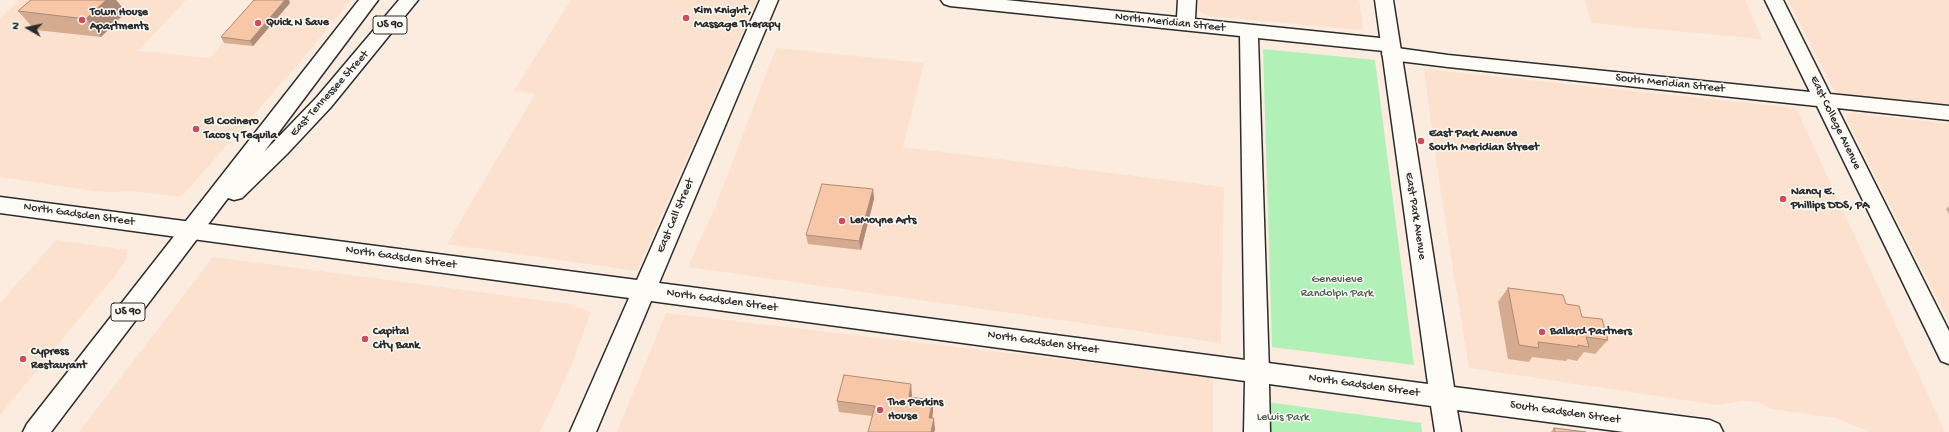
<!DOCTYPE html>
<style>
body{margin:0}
#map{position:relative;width:1949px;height:432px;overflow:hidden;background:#fcecdf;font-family:"Gochi Hand",sans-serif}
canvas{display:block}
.north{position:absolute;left:8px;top:8px;width:40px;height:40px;-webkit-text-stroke:3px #fdfcf7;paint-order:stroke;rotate:279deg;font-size:11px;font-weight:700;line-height:16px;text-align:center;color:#2b2b2b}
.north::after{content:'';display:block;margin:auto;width:14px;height:18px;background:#2b2b2b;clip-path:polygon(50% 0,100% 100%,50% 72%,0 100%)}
</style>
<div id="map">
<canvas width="1949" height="432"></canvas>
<div class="north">N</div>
</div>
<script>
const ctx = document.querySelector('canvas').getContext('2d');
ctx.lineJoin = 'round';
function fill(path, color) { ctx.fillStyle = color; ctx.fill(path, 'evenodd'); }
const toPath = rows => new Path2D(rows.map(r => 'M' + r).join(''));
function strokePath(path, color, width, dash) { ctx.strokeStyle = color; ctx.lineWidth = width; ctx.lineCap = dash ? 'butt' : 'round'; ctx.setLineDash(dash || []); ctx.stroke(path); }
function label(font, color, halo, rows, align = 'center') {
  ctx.font = font + ' "Gochi Hand",sans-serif'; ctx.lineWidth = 3; ctx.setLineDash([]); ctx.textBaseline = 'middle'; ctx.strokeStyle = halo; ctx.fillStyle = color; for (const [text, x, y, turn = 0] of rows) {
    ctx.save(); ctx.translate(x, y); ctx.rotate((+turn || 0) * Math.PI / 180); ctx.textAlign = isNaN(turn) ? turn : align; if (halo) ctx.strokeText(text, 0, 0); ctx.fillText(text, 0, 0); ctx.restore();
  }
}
fill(toPath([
 [19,0,186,0,138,51,209,58,262,0,351,0,295,68,184,194,178,196,129,191,112,192,94,191,0,177,0,18],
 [571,0,757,0,637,271,447,244,535,94,514,91],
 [1199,0,1359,0,1363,30,1207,16,1198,10],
 [1585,0,1745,0,1762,39,1591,23],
 [1788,0,1949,0,1949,105,1836,94],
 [776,48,924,63,903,147,1224,187,1221,343,688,267,716,205],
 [1424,69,1796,108,1945,432,1870,432,1836,418,1772,409,1757,402,1742,401,1718,405,1469,368,1439,181],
 [1853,113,1949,124,1949,322,1846,118,1847,115],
 [56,240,128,250,125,263,0,415,0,303],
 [213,257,570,304,591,312,571,366,540,432,79,432],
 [666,313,1213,377,1213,432,617,432]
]), '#fbe1ce');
fill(toPath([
 [1263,49,1375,60,1414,365,1272,347],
 [1267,402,1421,423,1422,432,1269,432]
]), '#b1f0b7');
const minor = toPath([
 [941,0,1006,0,1177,17,1178,0,1196,0,1195,19,1390,39,1396,41,1399,45,1397,48,1448,55,1810,92,1765,0,1783,0,1830,94,1949,106,1949,120,1837,108,1949,331,1949,364,1941,361,1817,106,1448,67,1391,60,1384,58,1382,54,1384,51,1258,38,1269,372,1265,379,1257,382,1249,379,1245,372,1240,36,950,6,944,4,941,0]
]);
const tertiary = toPath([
 [760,0,778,0,659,283,1428,384,1375,0,1393,0,1454,387,1710,420,1719,424,1723,432,1624,432,1457,410,1461,432,1435,432,1431,406,1269,384,1270,432,1244,432,1245,381,651,301,596,432,570,432,629,298,0,213,0,197,637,280,760,0]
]);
const primary = toPath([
 [359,0,378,0,264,152,317,97,399,0,418,0,331,107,287,154,242,198,234,200,228,198,51,432,23,432,27,424,359,0]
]);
strokePath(minor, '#2b2b2b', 3);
strokePath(tertiary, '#2b2b2b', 3);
strokePath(primary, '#2b2b2b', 3);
fill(minor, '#fdfcf7');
fill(tertiary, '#fdfcf7');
fill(primary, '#fdfcf7');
fill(toPath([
 [31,0,116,0,126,12,101,37,35,30,18,11],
 [290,3,253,46,224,43,221,37],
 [873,189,874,199,861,250,808,244,806,235],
 [1949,206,1949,214,1946,209],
 [1508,288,1566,304,1582,317,1608,340,1595,354,1584,352,1577,361,1568,359,1566,361,1532,357,1529,362,1508,359,1498,302],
 [912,395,912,398,933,400,933,412,932,418,935,430,872,416,839,412,837,401],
 [1554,428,1586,432,1551,432]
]), '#d5ab90');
fill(toPath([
 [106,0,116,0,126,12,101,37,86,19],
 [285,0,289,0,290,3,253,46,250,41],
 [873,189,874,199,861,250,859,241],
 [911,384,912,395,910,409,909,397],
 [933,400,933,412,930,429,929,418],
 [934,418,935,430,934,432,931,432]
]), '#ae8b76');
const building = toPath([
 [31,0,106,0,86,19,18,11,31,0],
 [254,0,285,0,250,41,221,37,254,0],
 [822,184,873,189,859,241,806,235,822,184],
 [1508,288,1563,295,1566,304,1579,306,1582,317,1602,319,1608,340,1586,337,1589,347,1578,345,1578,347,1538,342,1539,348,1519,345,1508,288],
 [844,375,911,384,909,397,933,400,929,418,934,418,931,432,868,432,875,406,837,401,844,375],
 [1554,428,1586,432,1555,432,1554,428]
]);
fill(building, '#f8c7a8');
strokePath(building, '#ae8b76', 1);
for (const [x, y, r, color] of [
 [686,18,4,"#d1495b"],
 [82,20,4,"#d1495b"],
 [258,23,4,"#d1495b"],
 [196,129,4,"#d1495b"],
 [1421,141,4,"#d1495b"],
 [1783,199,4,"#d1495b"],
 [842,221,4,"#d1495b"],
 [1542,332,4,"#d1495b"],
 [365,339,4,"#d1495b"],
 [23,359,4,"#d1495b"],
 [880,410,4,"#d1495b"]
]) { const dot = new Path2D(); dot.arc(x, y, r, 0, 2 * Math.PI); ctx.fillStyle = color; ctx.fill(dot); strokePath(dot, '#fdfcf7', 1.5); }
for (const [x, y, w] of [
 [390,25,34],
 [128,312,34]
]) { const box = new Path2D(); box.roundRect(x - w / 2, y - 9, w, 18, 3); ctx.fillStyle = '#fdfcf7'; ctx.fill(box); strokePath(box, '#2b2b2b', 1); }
label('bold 11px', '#2b2b2b', null, [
 ["US 90",390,25],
 ["US 90",128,312]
]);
label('bold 12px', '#2b2b2b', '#fdfcf7', [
 ["Kim Knight,",694,11],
 ["Massage Therapy",694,25],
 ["Town House",90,13],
 ["Apartments",90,27],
 ["Quick N Save",266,23],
 ["El Cocinero",204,122],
 ["Tacos y Tequila",204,136],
 ["East Park Avenue",1429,134],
 ["South Meridian Street",1429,148],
 ["Nancy E.",1791,192],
 ["Phillips DDS, PA",1791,206],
 ["LeMoyne Arts",850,221],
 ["Capital",373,332],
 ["City Bank",373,346],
 ["Ballard Partners",1550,332],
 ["Cypress",31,352],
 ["Restaurant",31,366],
 ["The Perkins",888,403],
 ["House",888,417]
], 'left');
label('12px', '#2b2b2b', '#fdfcf7', [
 ["North Meridian Street",1170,23,6],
 ["South Meridian Street",1670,84,6],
 ["East Tennessee Street",330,94,-48],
 ["East College Avenue",1835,123,64],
 ["North Gadsden Street",79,215,8],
 ["East Call Street",676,216,-67],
 ["East Park Avenue",1415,216,81],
 ["North Gadsden Street",401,258,8],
 ["North Gadsden Street",722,301,8],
 ["North Gadsden Street",1043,343,8],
 ["North Gadsden Street",1364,386,8],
 ["South Gadsden Street",1565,413,8]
]);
label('12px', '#4c5c4e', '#fdfcf7', [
 ["Genevieve",1337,280],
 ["Randolph Park",1337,294],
 ["Lewis Park",1283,418]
]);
</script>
